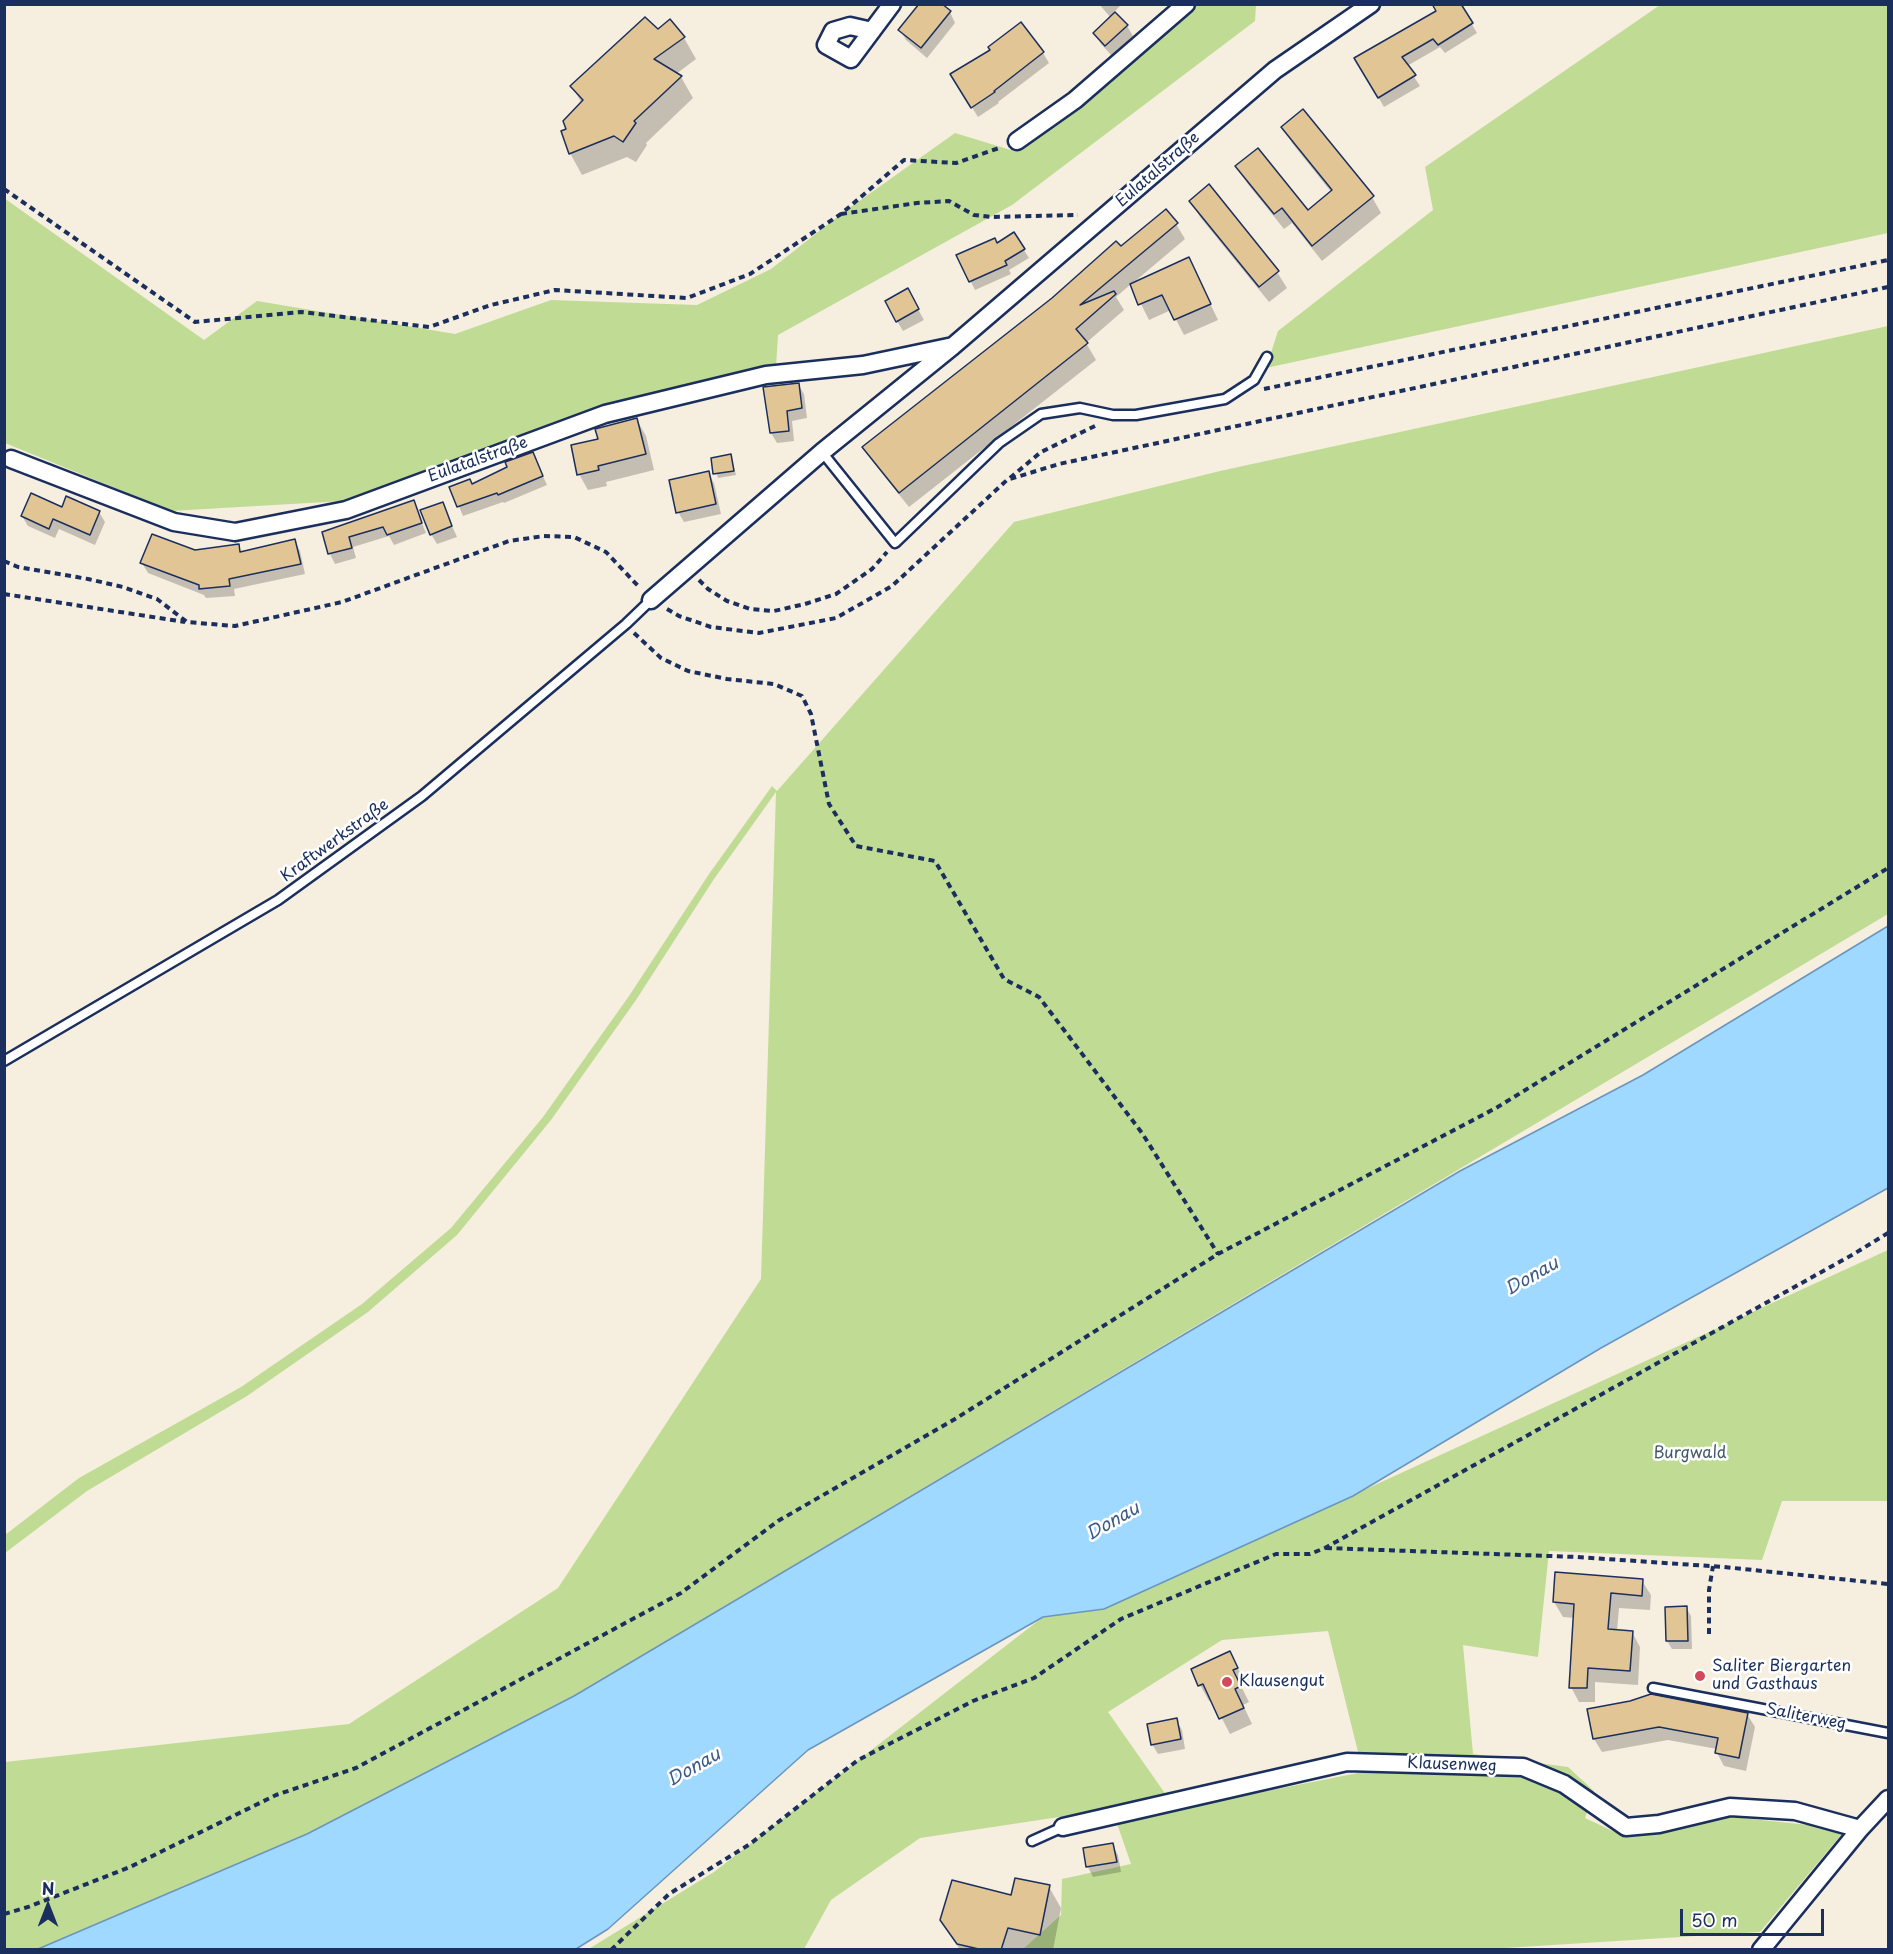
<!DOCTYPE html>
<meta charset="utf-8">
<style>
body{margin:0}
#map{position:relative;width:1893px;height:1954px;overflow:hidden;background:#f6eedf;font-family:"Playpen Sans",sans-serif}
canvas{display:block}
.frame{position:absolute;inset:0;border:6px solid #1b2f5e;pointer-events:none}
.north{position:absolute;left:18px;top:1876px;width:60px;height:60px;-webkit-text-stroke:4px #fff;paint-order:stroke;rotate:0deg;font-size:16px;font-weight:700;line-height:24px;text-align:center;color:#1b2f5e}
.north::after{content:'';display:block;margin:auto;width:21px;height:27px;background:#1b2f5e;clip-path:polygon(50% 0,100% 100%,50% 72%,0 100%)}
.scale{position:absolute;left:1680px;top:1909px;width:144px;height:27px;box-sizing:border-box;border:3px solid #1b2f5e;border-top:0;padding-left:8px;font-size:18px;line-height:21px;white-space:nowrap;color:#1b2f5e;-webkit-text-stroke:4px #fff;paint-order:stroke}
</style>
<div id="map">
<canvas width="1893" height="1954"></canvas>
<div class="frame"></div>
<div class="north">N</div>
<div class="scale">50 m</div>
</div>
<script>
const ctx = document.querySelector('canvas').getContext('2d');
ctx.lineJoin = 'round';
function fill(path, color) { ctx.fillStyle = color; ctx.fill(path, 'evenodd'); }
const toPath = rows => new Path2D(rows.map(r => 'M' + r).join(''));
function strokePath(path, color, width, dash) { ctx.strokeStyle = color; ctx.lineWidth = width; ctx.lineCap = dash ? 'butt' : 'round'; ctx.setLineDash(dash || []); ctx.stroke(path); }
function label(font, color, halo, rows, align = 'center') {
  ctx.font = font + ' "Playpen Sans",sans-serif'; ctx.lineWidth = 5; ctx.setLineDash([]); ctx.textBaseline = 'middle'; ctx.strokeStyle = halo; ctx.fillStyle = color; for (const [text, x, y, turn = 0] of rows) {
    ctx.save(); ctx.translate(x, y); ctx.rotate((+turn || 0) * Math.PI / 180); ctx.textAlign = isNaN(turn) ? turn : align; if (halo) ctx.strokeText(text, 0, 0); ctx.fillText(text, 0, 0); ctx.restore();
  }
}
fill(toPath([
 [1193,5,1256,5,1255,21,1012,205,778,335,776,367,581,414,343,501,171,511,5,443,4,198,204,340,257,301,455,334,551,300,697,305,771,269,841,214,955,133,1014,151],
 [1660,5,1888,5,1888,233,1266,368,1278,331,1433,210,1425,167],
 [1888,326,1888,914,574,1696,307,1834,38,1949,5,1949,5,1762,349,1724,558,1588,761,1279,776,792,714,879,636,1000,551,1120,457,1235,368,1312,247,1396,87,1491,5,1553,5,1535,79,1478,241,1387,362,1304,451,1228,543,1117,629,996,709,874,772,786,777,791,1014,522,1220,471],
 [1888,1250,1888,1501,1782,1501,1762,1560,1549,1551,1538,1657,1463,1645,1473,1754,1568,1767,1594,1791,1585,1818,1617,1833,1652,1835,1724,1816,1846,1829,1760,1932,1473,1950,1023,1949,1061,1915,1062,1879,1131,1864,1112,1809,920,1838,831,1900,804,1949,587,1950,714,1872,1043,1617,1104,1609],
 [1328,1631,1363,1772,1176,1809,1108,1712,1222,1640]
]), '#c0dc94');
const water = toPath([
 [1888,926,1888,1188,1601,1348,1353,1496,1104,1609,1043,1617,808,1750,608,1929,576,1949,38,1949,307,1834,574,1696,1460,1171,1643,1075,1888,926]
]);
fill(water, '#9fd9ff');
strokePath(water, '#6a95bf', 1.5);
fill(toPath([
 [1099,4,1122,4,1114,12,1127,26,1133,36,1112,56,1101,44,1095,34,1111,18],
 [950,12,955,23,927,58,906,40,900,30],
 [670,21,684,38,696,59,676,74,681,77,693,98,646,143,647,145,636,162,627,157,582,175,570,153,568,130,582,104,572,86,658,31],
 [1471,23,1477,33,1445,53,1440,47,1407,66,1420,86,1384,107,1356,59],
 [1043,53,1049,63,998,102,999,103,978,117,958,85],
 [1283,127,1372,197,1381,213,1322,261,1292,223,1284,229,1247,183,1237,167,1308,212,1332,193,1292,143],
 [1191,201,1277,272,1287,288,1269,302,1200,217],
 [1176,224,1185,239,1133,283,1189,259,1218,320,1184,335,1171,310,1149,320,1131,284,1116,297,1124,310,1086,343,1096,360,909,507,873,462,864,447,1121,249],
 [1014,234,1029,258,1009,270,1011,274,975,290,958,256,997,245],
 [913,300,924,320,903,331,897,321],
 [798,384,804,394,807,418,792,421,794,441,777,443,771,433],
 [637,420,646,436,654,470,606,482,607,486,588,490,579,474,600,440],
 [731,456,736,475,718,478,712,459],
 [537,463,547,485,504,503,503,502,463,516,451,487,472,485],
 [708,473,714,483,721,514,684,522,678,512],
 [413,502,426,533,394,545,389,536,353,547,356,558,335,564,330,554,324,533],
 [442,504,457,537,437,544,431,534],
 [62,509,99,512,105,522,95,545,59,529,55,538,28,526,22,516],
 [295,541,300,551,305,574,234,589,235,596,206,598,204,595,148,573,142,563,194,552,238,545,242,553],
 [1642,1581,1651,1595,1650,1610,1619,1608,1617,1631,1632,1632,1640,1647,1638,1685,1595,1682,1595,1702,1579,1702,1571,1687,1575,1618,1563,1617,1554,1602],
 [1686,1607,1691,1616,1692,1649,1672,1649,1667,1641],
 [1230,1653,1246,1684,1241,1686,1249,1702,1243,1705,1252,1724,1230,1734,1212,1699,1209,1701,1200,1685],
 [1589,1711,1747,1714,1755,1727,1746,1771,1724,1766,1717,1753,1717,1749,1668,1740,1602,1752,1594,1739],
 [1176,1720,1182,1730,1185,1749,1158,1754,1152,1744],
 [1112,1845,1118,1855,1121,1872,1093,1877,1088,1867],
 [1049,1887,1061,1908,1053,1950,960,1950,942,1920]
]), '#0003');
const building = toPath([
 [919,4,942,4,951,11,921,48,898,30,919,4],
 [1432,4,1461,4,1473,23,1438,45,1433,39,1402,57,1416,75,1378,98,1354,58,1436,11,1432,4],
 [1115,12,1128,25,1105,46,1093,33,1115,12],
 [645,17,658,29,670,19,685,37,654,59,682,76,634,121,636,123,623,142,614,136,569,154,561,131,566,129,563,121,583,100,570,86,645,17],
 [1021,22,1044,52,994,91,995,92,971,108,950,74,990,50,988,47,1021,22],
 [1303,109,1374,196,1312,246,1282,208,1274,214,1235,166,1258,148,1308,210,1332,190,1281,127,1303,109],
 [1209,184,1279,271,1259,287,1189,201,1209,184],
 [1166,209,1178,223,1080,305,1114,291,1116,294,1076,329,1088,343,899,493,862,447,1052,298,1116,241,1121,246,1166,209],
 [1014,232,1025,249,1005,261,1007,265,969,282,956,255,995,238,997,243,1014,232],
 [1189,257,1211,304,1174,320,1162,295,1138,305,1130,284,1189,257],
 [908,288,919,309,896,322,885,301,908,288],
 [799,383,802,408,787,411,789,431,770,433,763,387,799,383],
 [637,418,646,454,598,466,599,470,577,475,571,445,598,439,595,429,637,418],
 [533,452,543,476,498,495,497,493,457,507,449,487,470,479,472,484,507,467,505,462,533,452],
 [731,454,734,471,713,474,711,458,731,454],
 [709,471,716,504,676,513,669,480,709,471],
 [31,493,62,507,66,496,100,511,90,535,53,519,49,529,21,516,31,493],
 [414,500,422,523,387,535,383,527,349,537,352,548,328,554,322,532,414,500],
 [443,502,452,526,430,535,420,510,443,502],
 [152,534,195,550,239,544,240,552,295,539,301,564,229,579,230,586,199,589,199,585,140,563,152,534],
 [1555,1572,1643,1579,1642,1596,1611,1593,1608,1629,1633,1631,1630,1671,1588,1668,1587,1688,1569,1688,1574,1604,1553,1602,1555,1572],
 [1687,1606,1688,1641,1666,1641,1665,1607,1687,1606],
 [1230,1651,1238,1668,1233,1670,1241,1686,1235,1689,1244,1708,1219,1719,1203,1684,1198,1686,1191,1669,1230,1651],
 [1651,1694,1748,1713,1739,1758,1715,1753,1718,1738,1659,1727,1593,1739,1587,1709,1630,1701,1651,1694],
 [1177,1718,1181,1739,1151,1745,1147,1724,1177,1718],
 [1113,1843,1117,1862,1086,1867,1083,1848,1113,1843],
 [1015,1878,1050,1885,1040,1935,1008,1928,1001,1950,983,1950,957,1944,940,1920,952,1880,1011,1895,1015,1878]
]);
fill(building, '#e1c595');
strokePath(building, '#1b2f5e', 1.5);
const lane = toPath([
 [822,452,895,543,999,443,1041,414,1080,408,1113,415,1136,415,1225,399,1254,380,1267,357],
 [4,1061,278,900,422,796,626,624,651,600],
 [1653,1688,1888,1733],
 [1032,1841,1063,1827]
]);
const street = toPath([
 [872,31,850,26,833,31,826,45,851,59,892,4],
 [1017,141,1075,100,1186,4],
 [11,459,174,522,235,532,346,510,605,414,766,375,863,365,953,346],
 [651,600,822,452,953,346,1275,70,1371,4],
 [1063,1827,1347,1762,1523,1767,1564,1784,1626,1827,1659,1824,1730,1807,1795,1811,1860,1829],
 [1761,1950,1860,1829,1888,1799]
]);
strokePath(lane, '#1b2f5e', 13);
strokePath(street, '#1b2f5e', 21);
strokePath(toPath([
 [4,189,195,322,301,312,429,327,491,305,555,290,687,298,750,274,841,214,904,160,956,163,1002,147],
 [841,214,917,203,949,201,974,215,991,217,1078,215],
 [1264,389,1888,260],
 [1010,478,1041,452,1095,426],
 [4,561,18,567,88,579,123,587,157,599,187,622,235,626,342,602,509,541,544,536,574,537,606,552,640,588],
 [699,580,708,589,727,601,750,609,774,611,805,604,836,594,872,569,887,552],
 [4,594,185,622],
 [667,609,679,616,711,627,759,633,836,618,892,586,1007,480,1059,464,1888,287],
 [634,633,661,658,688,671,727,679,774,684,802,696,811,714,829,804,856,846,935,861,1004,979,1039,997,1142,1133,1218,1254],
 [1326,1548,1577,1557,1724,1567,1888,1584],
 [1709,1634,1709,1590,1713,1566],
 [4,1914,28,1907,130,1867,276,1795,356,1768,681,1593,778,1521,955,1419,1218,1254,1496,1108,1888,868],
 [611,1950,669,1894,750,1844,858,1760,973,1701,1034,1678,1121,1619,1276,1554,1310,1554,1325,1548,1852,1255,1888,1233]
]), '#1b2f5e', 4, [6, 4.5]);
strokePath(lane, '#fff', 8);
strokePath(street, '#fff', 16);
for (const [x, y, r, color] of [
 [1700,1676,6,"#d1495b"],
 [1227,1682,6,"#d1495b"]
]) { const dot = new Path2D(); dot.arc(x, y, r, 0, 2 * Math.PI); ctx.fillStyle = color; ctx.fill(dot); strokePath(dot, '#fff', 2); }
label('16px', '#1b2f5e', '#fff', [
 ["Eulatalstraße",1158,170,-41],
 ["Eulatalstraße",478,460,-20],
 ["Kraftwerkstraße",335,841,-36],
 ["Saliterweg",1806,1717,11],
 ["Klausenweg",1452,1765,2]
]);
label('16px', '#445a6c', '#fff', [
 ["Burgwald",1690,1454]
]);
label('16px', '#1b2f5e', '#fff', [
 ["Saliter Biergarten",1712,1667],
 ["und Gasthaus",1712,1685],
 ["Klausengut",1239,1682]
], 'left');
label('italic 18px', '#3c5a86', '#fff', [
 ["Donau",1532,1277,-30],
 ["Donau",1113,1522,-30],
 ["Donau",694,1768,-30]
]);
</script>
